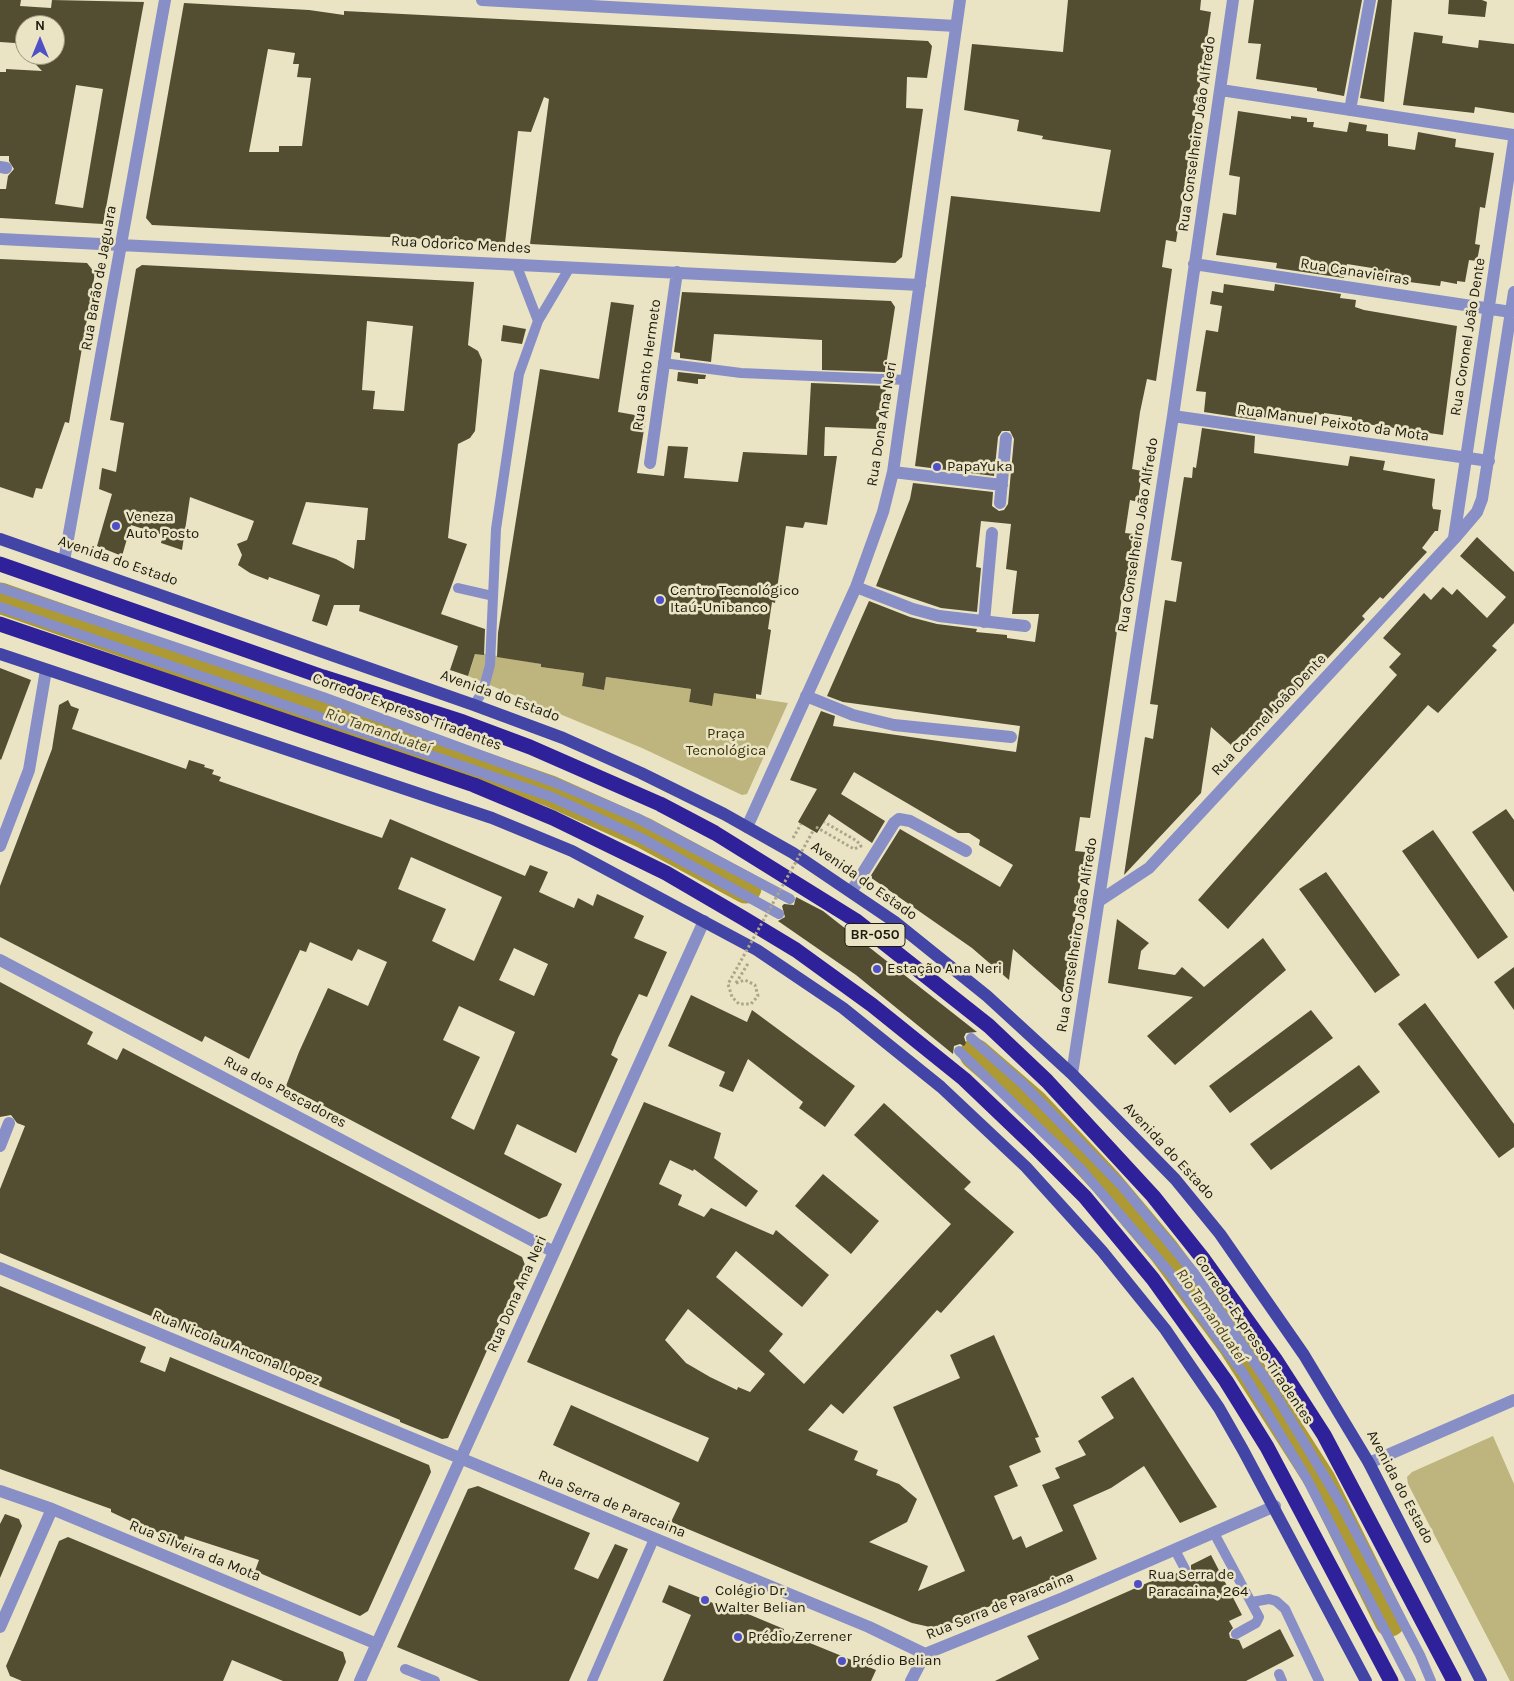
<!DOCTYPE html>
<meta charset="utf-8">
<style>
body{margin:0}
#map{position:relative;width:1514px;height:1681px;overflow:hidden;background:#eae4c4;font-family:Karla,sans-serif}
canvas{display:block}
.north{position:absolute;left:15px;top:15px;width:50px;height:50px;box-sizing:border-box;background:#eae4c4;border:1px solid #98947c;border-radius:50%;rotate:0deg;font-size:14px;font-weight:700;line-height:20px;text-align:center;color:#1e1c10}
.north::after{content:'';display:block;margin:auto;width:18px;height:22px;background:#4f4fc6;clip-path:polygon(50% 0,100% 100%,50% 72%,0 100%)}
</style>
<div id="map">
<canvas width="1514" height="1681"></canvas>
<div class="north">N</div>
</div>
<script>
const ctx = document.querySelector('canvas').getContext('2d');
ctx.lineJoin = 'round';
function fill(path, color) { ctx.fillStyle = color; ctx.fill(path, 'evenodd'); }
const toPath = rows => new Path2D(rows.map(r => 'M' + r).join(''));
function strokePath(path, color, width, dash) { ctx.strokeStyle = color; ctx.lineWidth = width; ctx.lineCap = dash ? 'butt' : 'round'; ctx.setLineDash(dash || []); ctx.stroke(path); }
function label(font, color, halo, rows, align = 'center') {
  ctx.font = font + ' Karla,sans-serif'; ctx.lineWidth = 5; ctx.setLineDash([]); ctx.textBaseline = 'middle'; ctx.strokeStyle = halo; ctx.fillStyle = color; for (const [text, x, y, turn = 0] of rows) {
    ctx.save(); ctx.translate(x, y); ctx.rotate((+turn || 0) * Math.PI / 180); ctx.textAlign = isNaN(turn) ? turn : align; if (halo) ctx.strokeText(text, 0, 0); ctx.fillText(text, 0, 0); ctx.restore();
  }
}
fill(toPath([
 [476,652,541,664,541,667,584,673,582,686,604,690,606,677,691,689,689,702,711,706,714,692,788,703,747,794,742,795,642,748,468,676],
 [1493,1436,1514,1484,1514,1681,1510,1681,1408,1484,1407,1477,1412,1472]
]), '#beb47d');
strokePath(toPath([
 [0,598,550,791,644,833,746,888],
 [975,1054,1034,1105,1106,1182,1164,1251,1233,1344,1320,1480,1390,1621]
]), '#ad9a34', 31);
fill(toPath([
 [0,0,21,0,20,6,51,8,52,0,144,2,103,224,0,218,0,189,6,189,8,176,14,169,9,161,9,156,0,156,0,72,6,72,6,69,42,71,27,55,55,55,55,25,25,25,25,53,15,43,0,42],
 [76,85,103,89,83,208,55,204],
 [1068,0,1201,0,1200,10,1211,12,1176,242,1166,240,1162,267,1172,269,1156,381,1147,379,1140,412,1132,469,1142,471,1138,502,1130,500,1125,533,1134,534,1125,590,1123,590,1090,818,1080,817,1075,851,1085,852,1064,994,1013,949,1009,980,972,948,870,877,900,829,1000,887,1013,865,979,845,980,840,969,833,958,833,854,772,841,794,885,821,872,843,829,814,817,833,798,822,817,789,790,780,821,711,835,716,833,726,1016,752,1020,726,843,702,827,696,869,601,910,617,937,624,977,629,976,632,1007,635,1007,638,1035,642,1039,614,1012,614,1017,571,1006,569,1011,524,981,521,976,567,981,568,977,612,941,608,876,586,910,499,913,483,993,492,992,506,999,511,1004,510,1008,504,1014,439,1010,431,1002,431,998,437,994,476,915,466,951,196,1100,212,1111,150,1042,139,1043,136,1017,131,1019,120,964,110,972,44,1063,52],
 [1254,0,1362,0,1344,96,1317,91,1317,88,1256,79,1261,44,1248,43],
 [1378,0,1392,0,1384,102,1360,98],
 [1449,0,1482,0,1487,2,1485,17,1448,14],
 [184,3,309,10,344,15,344,11,928,41,932,46,927,78,907,77,906,108,923,109,902,257,895,263,530,244,549,99,544,97,531,132,518,131,505,243,152,225,146,218],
 [268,49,295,53,293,64,299,64,297,77,311,78,302,146,279,146,279,152,249,152],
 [1414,32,1443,36,1442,43,1478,48,1479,40,1514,44,1514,113,1475,107,1474,113,1403,105],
 [1238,111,1291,119,1291,116,1307,118,1307,122,1314,122,1313,127,1347,132,1349,122,1367,125,1366,131,1388,134,1388,146,1415,150,1418,132,1456,139,1455,147,1494,153,1485,208,1480,207,1475,244,1480,245,1477,261,1469,260,1465,282,1457,281,1457,284,1441,281,1440,286,1386,279,1371,276,1372,268,1347,264,1344,278,1276,268,1277,263,1216,255,1223,213,1236,215,1240,177,1229,175],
 [0,259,87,263,95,273,69,423,65,422,42,489,36,488,33,498,0,487],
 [142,265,474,282,468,345,478,351,482,360,475,431,470,438,458,444,448,538,467,544,441,614,485,629,484,655,475,654,468,676,450,670,458,646,359,611,360,605,334,605,327,626,312,621,320,595,269,577,268,580,250,573,238,565,242,555,237,544,247,540,254,521,190,497,182,550,161,543,163,535,131,525,122,556,97,546,112,494,99,489,102,468,116,472,124,423,110,420,136,269],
 [367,321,413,326,404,411,373,409,375,391,362,390],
 [306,502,368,508,365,540,357,540,354,569,336,559,292,544],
 [1224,284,1274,291,1275,284,1341,294,1340,298,1356,300,1355,307,1364,310,1457,326,1443,435,1352,422,1352,417,1324,413,1324,415,1297,412,1297,414,1284,413,1283,420,1256,416,1256,420,1204,412,1206,392,1196,391,1206,330,1218,332,1222,306,1210,304,1212,291,1223,293],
 [682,292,891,301,895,307,885,372,822,370,822,340,714,334,711,362,680,358,680,353,674,352],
 [611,302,634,305,618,412,646,417,637,473,664,476,668,446,688,447,684,478,738,482,743,452,807,455,811,383,886,386,885,400,881,399,878,429,825,427,824,456,837,456,827,525,805,522,803,528,786,526,775,603,772,602,768,629,771,630,761,695,756,694,756,699,714,693,712,706,689,702,691,689,606,677,604,690,582,686,584,673,541,667,541,664,497,657,498,633,540,369,599,379],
 [503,325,526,329,522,344,501,341],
 [678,372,706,375,705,379,698,379,698,384,677,381],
 [1202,428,1255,436,1254,453,1348,466,1350,456,1385,461,1383,470,1435,479,1432,505,1433,509,1441,510,1438,531,1435,531,1422,548,1427,552,1383,599,1380,597,1362,616,1365,619,1259,731,1253,726,1246,736,1242,734,1231,745,1211,727,1201,793,1124,875,1145,737,1153,739,1158,705,1150,704,1165,600,1176,602,1182,562,1171,560,1184,477,1192,478,1193,467,1196,468],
 [1477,537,1514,572,1514,623,1492,646,1497,650,1438,713,1428,705,1228,929,1198,900,1397,675,1389,667,1401,654,1383,638,1424,593,1431,600,1443,587,1452,595,1457,589,1487,618,1506,597,1460,556],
 [0,668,31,680,1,760,0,759],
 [68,700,71,706,79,709,72,729,186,769,189,760,205,765,204,767,214,770,212,774,221,777,219,781,382,838,390,819,525,876,530,865,548,872,539,892,574,908,578,898,593,906,597,894,644,916,634,938,667,952,647,997,639,994,618,1038,611,1055,618,1059,576,1153,517,1124,504,1154,562,1184,547,1216,539,1219,286,1086,299,1052,328,988,368,1006,387,962,358,949,352,961,310,942,306,952,300,950,249,1059,205,1036,202,1042,0,937,0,886,52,749,59,705],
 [411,857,502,897,474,961,432,941,446,909,398,889],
 [514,948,548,964,534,996,499,980],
 [459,1006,515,1032,474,1130,451,1118,480,1057,443,1040],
 [1506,809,1514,820,1514,892,1472,832],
 [1433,830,1508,937,1478,959,1402,851],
 [1326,872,1400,975,1375,993,1299,889],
 [796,897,823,911,977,1032,966,1033,964,1037,966,1043,964,1046,960,1044,954,1046,953,1054,856,975,778,921,785,917,782,906,784,904,794,905],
 [1117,919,1149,943,1141,951,1138,969,1175,975,1182,967,1204,987,1263,938,1286,970,1175,1065,1147,1036,1193,997,1108,983],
 [1514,967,1514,1010,1494,982],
 [0,982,93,1032,87,1044,117,1060,123,1048,522,1257,525,1265,448,1438,442,1439,400,1422,400,1420,0,1253,0,1189,25,1126,17,1123,11,1115,0,1117],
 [691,995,747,1022,752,1010,855,1086,825,1127,799,1108,803,1102,748,1059,733,1092,719,1086,725,1072,668,1046],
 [1425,1003,1514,1124,1514,1147,1499,1158,1398,1024],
 [1311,1010,1333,1038,1230,1113,1209,1086],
 [1359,1065,1380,1092,1271,1170,1250,1144],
 [644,1102,721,1133,714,1158,758,1191,746,1207,694,1169,693,1171,670,1160,659,1184,682,1195,678,1205,704,1217,711,1208,773,1235,776,1230,829,1275,802,1307,736,1251,716,1277,783,1334,769,1351,804,1384,951,1224,854,1135,884,1103,971,1182,964,1189,1014,1232,941,1313,937,1310,843,1414,831,1404,808,1430,858,1451,854,1460,878,1470,876,1475,899,1484,917,1499,907,1522,869,1542,928,1566,918,1591,965,1571,893,1407,960,1378,950,1355,994,1335,1039,1437,1035,1438,1041,1452,1009,1466,1018,1486,994,1496,1013,1540,1021,1536,1026,1548,1063,1531,1042,1485,1060,1478,1055,1468,1086,1455,1078,1441,1114,1418,1101,1397,1133,1377,1217,1507,1180,1523,1144,1466,1111,1488,1073,1505,1097,1559,963,1618,964,1619,944,1626,930,1627,912,1623,671,1522,680,1503,553,1445,571,1405,698,1462,709,1438,527,1362],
 [688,1309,765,1374,750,1392,738,1387,737,1390,710,1377,686,1363,665,1340],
 [823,1174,879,1221,851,1254,795,1206],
 [0,1286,146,1347,140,1362,165,1372,170,1357,429,1465,431,1472,368,1611,360,1616,255,1571,259,1560,185,1536,183,1542,141,1526,111,1512,111,1509,0,1469],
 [478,1486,590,1533,574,1569,598,1579,615,1544,628,1549,569,1681,479,1681,397,1647,468,1489],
 [5,1514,19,1519,22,1526,0,1578,0,1524],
 [68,1537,343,1652,346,1662,338,1681,283,1681,232,1660,223,1681,22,1681,10,1676,6,1666,16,1643,59,1541],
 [1211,1555,1242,1615,1229,1621,1233,1628,1229,1633,1230,1638,1239,1640,1243,1649,1280,1629,1294,1656,1246,1681,995,1681,1039,1659,1027,1636,1172,1572,1173,1575,1179,1572,1182,1575,1188,1575,1191,1572,1191,1565],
 [669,1585,735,1612,736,1609,784,1629,783,1632,876,1670,871,1681,663,1681,691,1615,662,1602]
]), '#534d32');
strokePath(toPath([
 [816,827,854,849,861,846,857,841,824,822],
 [793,838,801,824],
 [736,983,749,962]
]), '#aaa58b', 3, [2.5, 2.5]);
strokePath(toPath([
 [516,264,538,321],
 [663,363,741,373,906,380],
 [0,588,323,697,556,783,637,818,790,899],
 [458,588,493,596],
 [0,607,552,797,641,838,779,914],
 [474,705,483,691,490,665,496,529,519,374,538,321,570,267],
 [971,1038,1023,1084,1123,1187,1195,1274,1274,1392,1341,1504,1420,1655,1431,1681],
 [959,1051,1080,1168,1170,1273,1243,1373,1307,1479,1411,1681],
 [1214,1533,1259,1617,1256,1623,1236,1634],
 [1175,1550,1185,1569],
 [1252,1602,1269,1599,1276,1601,1285,1609,1319,1681],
 [405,1669,435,1681],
 [1279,1674,1282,1681],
 [592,1681,654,1539]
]), '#878fc6', 10);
strokePath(toPath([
 [482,0,956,26],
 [1221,90,1514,135],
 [1350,110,1370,0],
 [0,167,6,168],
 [0,239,920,285],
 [1194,264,1511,312],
 [1173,416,1489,461],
 [650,463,677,272],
 [893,472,1002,485],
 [1000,503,1006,438],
 [1454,538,1514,140],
 [64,561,165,0],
 [856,587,913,609,939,616,1025,626],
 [984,622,992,533],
 [806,696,853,715,894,725,1011,737],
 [747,827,856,587,883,512,893,472,960,0],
 [0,846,29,770,46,670],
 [851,892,894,823,899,819,910,821,966,851],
 [1099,901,1149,868,1454,539,1477,512,1482,499,1514,292],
 [0,960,554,1252],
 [1072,1074,1173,416,1233,0],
 [0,1146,9,1123],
 [0,1268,869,1627,925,1654,1063,1598,1275,1506],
 [1369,1463,1514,1400],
 [0,1491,52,1509,377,1644],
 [0,1627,52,1509],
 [360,1681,704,921],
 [911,1681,925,1654]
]), '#878fc6', 12);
strokePath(toPath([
 [0,539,474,705,563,738,641,773,724,814,793,853,895,922,987,996,1072,1074,1175,1179,1220,1234,1304,1355,1369,1463,1481,1681],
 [0,654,492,818,572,851,757,950,843,1008,941,1087,1026,1167,1102,1251,1165,1329,1219,1408,1243,1450,1366,1681]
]), '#4244a6', 12);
strokePath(toPath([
 [0,564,323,677,463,722,530,747,660,804,715,833,855,920,989,1026,1047,1081,1153,1196,1204,1260,1275,1359,1324,1435,1454,1681],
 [0,624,474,785,553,818,666,873,743,918,796,950,872,1005,964,1079,1030,1142,1085,1197,1153,1279,1226,1381,1267,1447,1391,1681]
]), '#2f2199', 15);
strokePath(toPath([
 [736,983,745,980,755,985,758,996,751,1004,739,1004,732,997,728,984,813,831]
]), '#aaa58b', 3, [2.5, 2.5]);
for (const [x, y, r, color] of [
 [937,467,5,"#4f4fc6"],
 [116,526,5,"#4f4fc6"],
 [660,600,5,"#4f4fc6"],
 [877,969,5,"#4f4fc6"],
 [1138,1584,5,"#4f4fc6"],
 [705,1600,5,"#4f4fc6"],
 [738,1637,5,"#4f4fc6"],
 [842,1661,5,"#4f4fc6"]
]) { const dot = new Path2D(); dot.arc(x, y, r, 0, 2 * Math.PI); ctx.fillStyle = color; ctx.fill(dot); strokePath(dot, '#eae4c4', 2); }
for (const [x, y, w] of [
 [875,935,60]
]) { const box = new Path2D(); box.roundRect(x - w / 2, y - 11.5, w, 23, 4); ctx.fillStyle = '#eae4c4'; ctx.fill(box); strokePath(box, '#1e1c10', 1); }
label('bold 14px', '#1e1c10', null, [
 ["BR-050",875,935]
]);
label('15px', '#1e1c10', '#eae4c4', [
 ["Rua Conselheiro João Alfredo",1197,134,-82],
 ["Rua Odorico Mendes",461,245,3],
 ["Rua Canavieiras",1355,272,9],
 ["Rua Barão de Jaguara",99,278,-80],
 ["Rua Coronel João Dente",1468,337,-81],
 ["Rua Santo Hermeto",647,365,-82],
 ["Rua Manuel Peixoto da Mota",1333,423,8],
 ["Rua Dona Ana Neri",882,424,-81],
 ["Rua Conselheiro João Alfredo",1138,535,-81],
 ["Avenida do Estado",118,561,19],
 ["Avenida do Estado",500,696,20],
 ["Corredor Expresso Tiradentes",407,712,20],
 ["Rua Coronel João Dente",1269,715,-47],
 ["Avenida do Estado",864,881,35],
 ["Rua Conselheiro João Alfredo",1077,935,-81],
 ["Rua dos Pescadores",285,1092,28],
 ["Avenida do Estado",1169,1151,47],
 ["Rua Dona Ana Neri",517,1294,-66],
 ["Corredor Expresso Tiradentes",1254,1340,56],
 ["Rua Nicolau Ancona Lopez",236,1348,22],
 ["Avenida do Estado",1400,1487,62],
 ["Rua Serra de Paracaina",612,1504,22],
 ["Rua Silveira da Mota",195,1551,22],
 ["Rua Serra de Paracaina",1000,1606,-22]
]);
label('15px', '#1e1c10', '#eae4c4', [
 ["PapaYuka",947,467],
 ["Veneza",126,517],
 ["Auto Posto",126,534],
 ["Centro Tecnológico",670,591],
 ["Itaú-Unibanco",670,608],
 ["Estação Ana Neri",887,969],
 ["Rua Serra de",1148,1575],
 ["Paracaina, 264",1148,1592],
 ["Colégio Dr.",715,1591],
 ["Walter Belian",715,1608],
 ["Prédio Zerrener",748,1637],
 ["Prédio Belian",852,1661]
], 'left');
label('15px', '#3a3205', '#eae4c4', [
 ["Praça",726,734],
 ["Tecnológica",726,751]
]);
label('italic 16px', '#4c441a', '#eae4c4', [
 ["Rio Tamanduateí",378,731,19],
 ["Rio Tamanduateí",1211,1316,55]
]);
</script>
